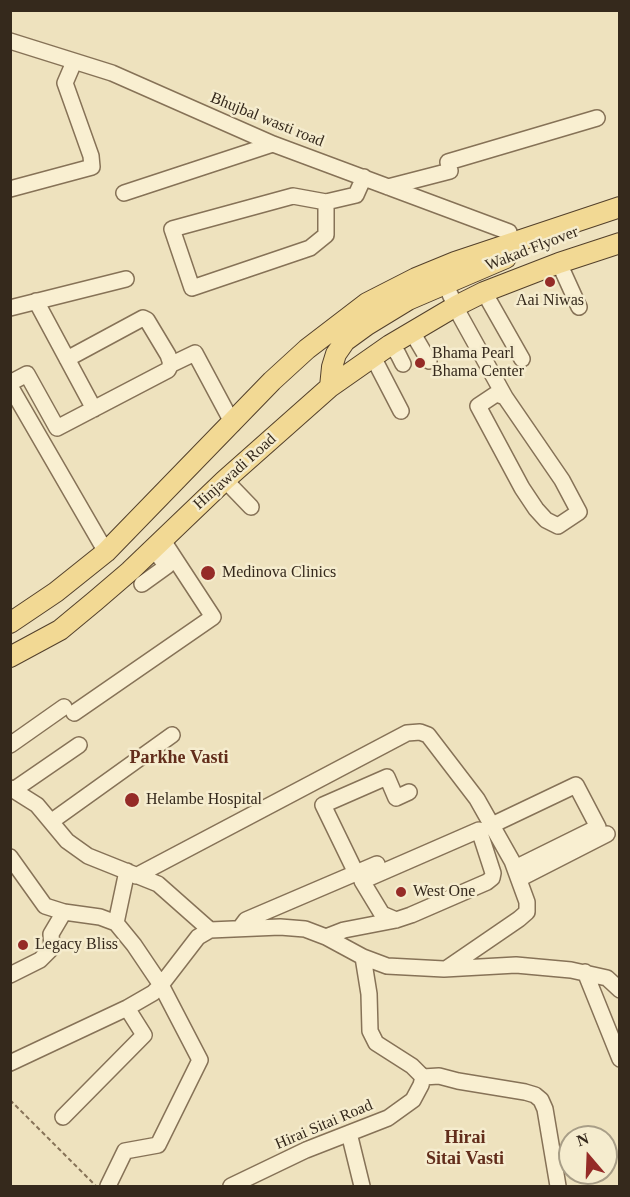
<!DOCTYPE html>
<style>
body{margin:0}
#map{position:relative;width:630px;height:1197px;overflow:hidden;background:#eee2be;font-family:Georgia,serif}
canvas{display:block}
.frame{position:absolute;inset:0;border:12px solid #35291c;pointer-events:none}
.north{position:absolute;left:558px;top:1125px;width:60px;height:60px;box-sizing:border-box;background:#f5ecce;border:2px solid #a89e87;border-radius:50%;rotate:341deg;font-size:16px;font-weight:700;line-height:24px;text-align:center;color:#35291c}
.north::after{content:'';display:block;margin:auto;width:21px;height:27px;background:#952b27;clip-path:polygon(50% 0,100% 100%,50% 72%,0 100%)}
</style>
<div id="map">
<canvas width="630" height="1197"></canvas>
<div class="frame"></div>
<div class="north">N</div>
</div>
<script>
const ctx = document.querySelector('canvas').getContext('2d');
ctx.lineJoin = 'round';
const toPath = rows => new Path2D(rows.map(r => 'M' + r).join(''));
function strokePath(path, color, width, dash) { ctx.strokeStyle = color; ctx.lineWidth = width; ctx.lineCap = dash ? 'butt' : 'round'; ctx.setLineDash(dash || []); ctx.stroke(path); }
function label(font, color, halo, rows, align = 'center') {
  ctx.font = font + ' Georgia,serif'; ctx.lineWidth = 5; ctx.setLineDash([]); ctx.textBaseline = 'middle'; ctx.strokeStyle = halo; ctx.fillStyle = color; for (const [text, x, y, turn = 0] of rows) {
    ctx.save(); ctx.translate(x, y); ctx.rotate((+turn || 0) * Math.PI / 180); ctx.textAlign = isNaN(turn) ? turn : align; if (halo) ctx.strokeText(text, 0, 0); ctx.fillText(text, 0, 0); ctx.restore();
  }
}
const minor = toPath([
 [10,41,112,73,273,144,509,232],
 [388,187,450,171,448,162,597,118],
 [10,189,92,167,91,156,65,83,74,62],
 [124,193,273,144],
 [326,202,326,235,310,248,192,288,172,229,293,196,326,202,356,195,364,177],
 [559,263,579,307],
 [445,283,458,312,505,397],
 [484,292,522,359],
 [36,301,94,409],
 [10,308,126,279],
 [412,332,429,361],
 [390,345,398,354,403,364],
 [373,357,401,411],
 [170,365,195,353,233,424],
 [10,383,27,374,57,428,168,370,171,364,168,355,147,320,143,318,67,359],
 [10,386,106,552],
 [496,394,505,397,562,480,579,512,558,526,546,520,536,509,522,488,478,406,496,394],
 [225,480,251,507],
 [142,584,167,566,153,549],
 [74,713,213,617,162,539],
 [10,745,64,707],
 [10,788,37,805,67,841,88,856,158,884,210,930,280,927,305,929,326,937,363,957,387,966,444,969,516,965,571,970,607,978,620,990],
 [15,789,79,745],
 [52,821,172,735],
 [492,825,576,785,598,827,515,868],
 [10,857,45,906,64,912,100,917,116,923,134,945,161,985,198,937,210,930],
 [356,873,323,805,387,777,396,798,409,792],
 [136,876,407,733,420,732,428,735,477,799,512,861,527,902,527,912,519,919,446,969],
 [519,879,607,834],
 [116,923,127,871],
 [240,928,246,920,377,864],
 [326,937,344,930,396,920,411,915,487,882,492,878,493,873,479,830,362,881,382,914,396,920],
 [585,972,620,1059],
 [10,975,40,960,52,948,51,934,64,912],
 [10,1063,127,1008,153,993,161,985,200,1060,158,1145,125,1151,108,1186],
 [423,1077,439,1076,458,1081,525,1092,535,1095,541,1100,545,1109,558,1186],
 [63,1117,144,1035,127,1008],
 [349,1133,362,1186],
 [231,1186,306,1150,388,1118,413,1100,421,1085,423,1077,412,1066,376,1043,370,1031,369,994,363,957]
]);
const major = toPath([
 [330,387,332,367,336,354,345,341,367,325,408,300,506,258],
 [10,623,56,592,106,552,272,381,307,349,367,303,416,278,455,262,620,207],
 [10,657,60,630,95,601,130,571,225,480,330,387,390,345,456,306,484,292,559,263,620,243]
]);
strokePath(minor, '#867257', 18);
strokePath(major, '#53402b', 22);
strokePath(toPath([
 [10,1100,96,1186]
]), '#867257', 2, [4.5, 3]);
strokePath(minor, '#f9efd1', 15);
strokePath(major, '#f2d994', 20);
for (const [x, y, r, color] of [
 [550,282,6,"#952b27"],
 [420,363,6,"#952b27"],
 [208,573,8,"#952b27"],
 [132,800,8,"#952b27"],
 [401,892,6,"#952b27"],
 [23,945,6,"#952b27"]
]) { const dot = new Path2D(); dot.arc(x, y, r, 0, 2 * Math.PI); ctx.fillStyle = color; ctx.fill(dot); strokePath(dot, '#f5ecce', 2); }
label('16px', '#35291c', '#f5ecce', [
 ["Bhujbal wasti road",267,120,22],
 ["Wakad Flyover",532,249,-21],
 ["Hinjawadi Road",235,472,-42],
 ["Hirai Sitai Road",324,1125,-23]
]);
label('16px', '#35291c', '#f5ecce', [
 ["Aai Niwas",550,301,"center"],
 ["Bhama Pearl",432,354],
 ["Bhama Center",432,372],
 ["Medinova Clinics",222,573],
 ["Helambe Hospital",146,800],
 ["West One",413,892],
 ["Legacy Bliss",35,945]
], 'left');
label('bold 18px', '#622d1b', '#f5ecce', [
 ["Parkhe Vasti",179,758],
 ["Hirai",465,1138],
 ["Sitai Vasti",465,1159]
]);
</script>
